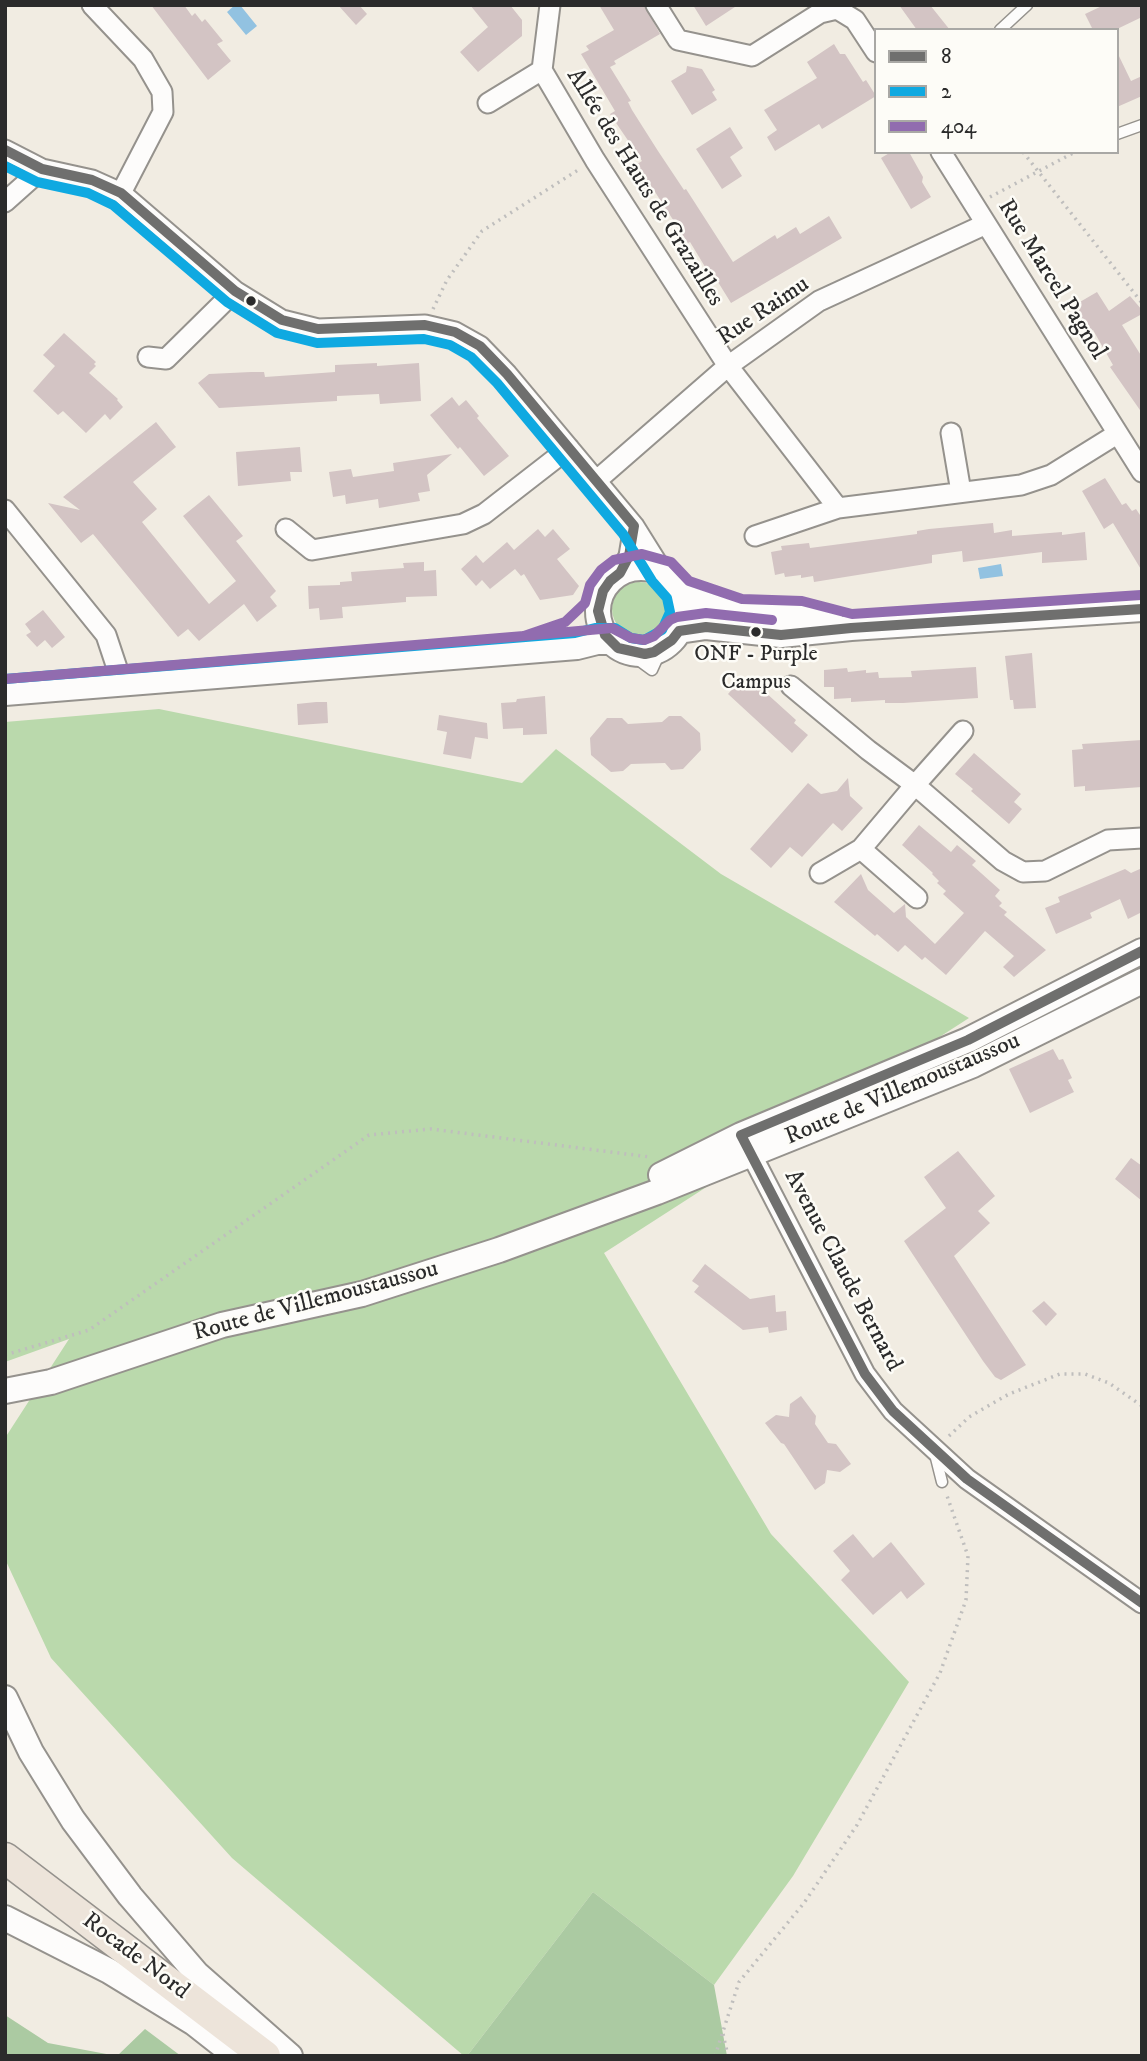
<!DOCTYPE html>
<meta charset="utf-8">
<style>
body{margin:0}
#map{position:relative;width:1147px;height:2061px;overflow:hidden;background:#f1ece2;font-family:"IM FELL DW Pica",serif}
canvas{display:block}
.frame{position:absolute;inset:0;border:7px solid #2b2b2b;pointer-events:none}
.legend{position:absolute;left:874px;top:28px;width:245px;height:126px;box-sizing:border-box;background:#fdfcf7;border:2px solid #a9a8a5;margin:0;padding:9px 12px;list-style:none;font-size:21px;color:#2b2b2b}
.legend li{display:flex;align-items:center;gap:14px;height:35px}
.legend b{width:35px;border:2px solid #a9a8a5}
</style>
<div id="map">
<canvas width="1147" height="2061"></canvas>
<div class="frame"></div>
<ul class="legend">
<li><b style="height:9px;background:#6f6f6e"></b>8</li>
<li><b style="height:9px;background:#0fa9e1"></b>2</li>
<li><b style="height:9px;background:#916caf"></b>404</li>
</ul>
</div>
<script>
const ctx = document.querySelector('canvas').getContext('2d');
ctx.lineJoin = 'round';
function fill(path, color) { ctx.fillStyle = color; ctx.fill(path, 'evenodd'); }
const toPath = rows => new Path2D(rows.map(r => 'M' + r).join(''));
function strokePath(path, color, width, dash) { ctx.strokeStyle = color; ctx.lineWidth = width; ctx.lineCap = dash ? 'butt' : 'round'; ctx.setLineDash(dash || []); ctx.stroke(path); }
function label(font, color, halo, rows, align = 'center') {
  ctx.font = font + ' "IM FELL DW Pica",serif'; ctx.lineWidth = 5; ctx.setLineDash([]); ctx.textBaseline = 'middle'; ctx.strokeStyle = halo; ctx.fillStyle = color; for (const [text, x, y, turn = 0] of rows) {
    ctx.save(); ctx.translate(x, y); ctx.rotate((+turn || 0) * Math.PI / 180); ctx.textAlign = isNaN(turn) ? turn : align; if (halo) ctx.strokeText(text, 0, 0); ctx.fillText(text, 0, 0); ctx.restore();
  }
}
fill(toPath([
 '612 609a27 27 0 1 1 54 0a27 27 0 1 1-54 0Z',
 [159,709,522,783,556,749,721,874,969,1018,604,1253,771,1534,909,1682,793,1876,714,1985,593,1892,467,2056,464,2056,232,1858,51,1658,5,1559,5,1438,69,1339,5,1362,5,722]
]), '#bad9ac');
fill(toPath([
 [593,1892,714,1985,727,2056,467,2056],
 [5,2015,48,2043,117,2056,145,2029,181,2056,5,2056]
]), '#abcaa2');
fill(toPath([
 [235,5,240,5,257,26,246,35,227,12],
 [1001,564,1003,576,980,579,978,568]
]), '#92c2e1');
fill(toPath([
 [151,5,184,5,192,16,195,13,202,22,205,19,223,41,217,44,231,61,208,80],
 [338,5,359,5,367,14,356,25],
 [470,5,510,5,522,20,522,36,478,72,460,52,488,27],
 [599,5,644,5,660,34,614,61,616,64,610,67,631,101,628,102,632,110,658,151,684,190,686,189,733,262,775,235,777,239,796,227,800,234,829,216,842,238,731,303,713,274,710,275,690,242,688,243,637,164,642,161,610,114,615,111,581,54,589,50,586,46,614,30],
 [693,5,738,5,706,26],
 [899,5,930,5,950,30,917,30],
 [1104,5,1142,5,1142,17,1115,30,1093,30,1085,14],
 [834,44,840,54,845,54,863,82,866,80,876,96,822,129,819,124,775,151,767,137,777,130,764,110,817,78,807,62],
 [1117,52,1131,81,1142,76,1142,96,1117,107],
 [687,66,702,69,715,90,712,92,717,100,692,115,671,81,686,72],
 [730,127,743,148,730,157,742,176,722,189,696,149],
 [891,152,909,152,923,177,922,182,931,197,911,209,881,158],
 [1097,292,1109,311,1130,296,1142,310,1142,314,1122,325,1142,357,1142,413,1110,367,1113,365,1093,330,1090,332,1073,306],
 [64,333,96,362,94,364,96,366,89,373,118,399,117,400,123,407,110,420,105,414,86,433,63,411,58,415,33,391,55,366,43,355],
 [377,363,377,366,419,363,421,401,380,404,379,394,337,396,337,401,219,408,198,383,209,374,251,372,264,372,265,377,308,374,335,372,335,365],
 [452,397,459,406,466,400,479,416,477,418,509,456,484,476,460,447,458,449,430,415],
 [156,422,176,447,133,482,157,509,142,522,209,604,236,581,183,516,209,495,243,536,236,541,276,591,270,597,277,606,257,622,244,604,199,641,188,629,178,637,93,534,81,543,48,503,80,510,63,497],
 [300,447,302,472,290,472,291,481,238,486,236,452],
 [452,454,427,475,430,491,418,493,420,501,379,508,378,499,346,504,345,495,333,497,329,472,351,469,353,477,394,471,393,463],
 [1105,478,1122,505,1126,503,1132,511,1136,509,1142,518,1142,571,1113,523,1104,529,1082,491],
 [993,523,994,533,1012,530,1012,536,1062,532,1062,535,1085,532,1087,560,1042,563,1042,552,963,562,962,551,932,555,932,563,814,582,813,576,801,578,801,575,785,577,784,573,775,575,771,552,782,550,781,546,809,543,810,548,917,534,917,531,929,529],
 [538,529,545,537,553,529,570,549,557,559,579,586,573,595,540,600,524,574,521,576,515,569,490,589,482,580,476,586,461,569,476,555,483,563,507,542,514,550],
 [424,562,424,571,436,570,437,596,406,597,406,602,342,607,343,618,320,620,319,608,309,609,308,586,340,585,340,582,352,581,351,572,404,568,403,563],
 [43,610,65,637,52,648,45,640,37,647,26,635,31,632,25,624],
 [1032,653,1036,708,1014,709,1013,700,1010,700,1005,656],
 [976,667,978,698,903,703,885,703,885,700,851,702,851,698,834,699,834,687,824,687,824,670,847,668,848,672,866,670,866,673,878,672,879,678,912,677,911,671],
 [742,678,751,686,754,682,796,720,794,723,808,735,792,753,728,694],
 [545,696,547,734,523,735,523,728,503,729,501,703,516,702,517,699],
 [316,702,327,702,328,723,298,725,297,704],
 [439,715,487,723,488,739,475,737,471,759,443,754,447,732,437,730],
 [669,716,681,716,700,733,701,750,683,769,671,770,665,763,631,764,623,771,611,772,591,755,590,738,607,718,622,718,628,724,662,722],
 [1142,740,1142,787,1085,791,1085,786,1074,787,1072,750,1083,749,1082,744],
 [974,753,1021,794,1014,802,1022,809,1009,824,971,791,973,789,955,774],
 [848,778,850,796,863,808,842,831,833,823,802,857,790,847,771,868,750,849,808,783,821,794,837,791],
 [919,825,951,852,957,845,976,861,972,865,1000,890,995,896,1002,903,999,906,1007,912,1004,915,1046,950,1014,977,1003,967,1014,956,985,931,946,975,925,957,922,960,905,945,898,952,877,934,875,936,834,902,861,874,868,890,894,913,905,904,906,917,935,944,964,913,943,894,946,891,937,883,939,881,932,874,933,873,902,845],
 [1142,868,1142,912,1128,919,1120,899,1090,913,1092,918,1056,934,1045,908,1060,902,1058,897,1125,869,1131,873],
 [1053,1049,1059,1060,1063,1059,1072,1078,1068,1080,1074,1092,1030,1113,1009,1069],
 [958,1151,995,1196,978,1211,990,1223,954,1256,1026,1365,1001,1380,995,1377,983,1361,904,1241,946,1208,924,1177],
 [1131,1158,1142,1166,1142,1201,1115,1179],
 [705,1264,750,1299,775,1295,776,1312,786,1311,787,1330,769,1333,768,1327,743,1330,694,1292,699,1286,692,1281],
 [1044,1301,1057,1314,1046,1326,1032,1311],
 [801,1396,816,1416,815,1424,828,1443,836,1444,851,1464,840,1472,827,1470,825,1483,815,1490,784,1444,781,1443,765,1423,776,1415,789,1417,790,1404],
 [853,1534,873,1558,891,1542,925,1584,907,1599,901,1591,873,1615,841,1580,850,1571,833,1551]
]), '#d3c4c4');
const service = toPath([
 [1000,30,1027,5],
 [1117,134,1142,125],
 [626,651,652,670,662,648],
 [935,1454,942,1482]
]);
const minor = toPath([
 [92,5,143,59,162,92,163,112,121,193],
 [550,5,542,70,595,160,728,366,838,508],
 [656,5,678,40,752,56,820,13,837,9,855,20,876,52],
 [488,103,542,70],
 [5,150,42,169,92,180,121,193,235,291,282,320,318,329,425,325,455,332,480,346,507,374,634,526,664,574],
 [941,152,1142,472],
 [5,202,42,169],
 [148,357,166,359,235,291],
 [951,433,961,492],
 [596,481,728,366,819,301,986,224],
 [5,510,106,635,122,683],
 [286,529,312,550,463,524,484,514,569,448],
 [755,536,838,508,1021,485,1051,475,1117,434],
 [620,573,629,556,634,526],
 [791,686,868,750,915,785,1003,861,1023,872,1045,871,1108,840,1142,838],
 [820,873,861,849],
 [917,898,861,849,915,785,963,731],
 [745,1142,865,1374,893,1411,967,1479,1142,1603]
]);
const tertiary = toPath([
 '598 611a43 43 0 1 1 86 0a43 43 0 1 1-86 0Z',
 [680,593,740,613,800,615,833,624],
 [679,631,706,627,781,635,851,628,1142,609],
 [5,693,577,647,597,642,612,642],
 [661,1175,741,1135,968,1040,1142,951],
 [5,1391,51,1382,222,1325,362,1294,499,1250,657,1192,973,1065,1142,981],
 [5,1698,31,1752,73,1820,130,1896,197,1974,290,2056],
 [5,1918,109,1971,194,2023,236,2056]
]);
const primary = toPath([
 [5,1858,265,2056]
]);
strokePath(service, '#95928d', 13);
strokePath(minor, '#95928d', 23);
strokePath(tertiary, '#95928d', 28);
strokePath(primary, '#95928d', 33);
strokePath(toPath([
 [1023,152,1142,303],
 [990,197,1075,152],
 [433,309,447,280,482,231,578,170],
 [5,1355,89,1330,369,1135,431,1129,650,1157],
 [949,1436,969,1417,1009,1394,1060,1374,1085,1374,1109,1383,1142,1406],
 [723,2034,728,2056],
 [715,2056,739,1982,804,1903,857,1825,940,1673,966,1600,968,1556,946,1493]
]), '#bfbebd', 3.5, [2, 5]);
strokePath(service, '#fdfcfb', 10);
strokePath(minor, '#fdfcfb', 19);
strokePath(tertiary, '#fdfcfb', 24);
strokePath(primary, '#ede4da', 30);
strokePath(toPath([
 [5,150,42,169,92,180,121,193,235,291,282,320,318,329,425,325,455,332,480,346,507,374,634,526,629,556,620,573,610,581,603,591,598,611,605,635,618,648,645,654,654,652,672,640,679,631,706,627,781,635,851,628,1142,609],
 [1142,951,968,1040,741,1135,865,1374,893,1411,967,1479,1142,1603]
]), '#6f6f6e', 10);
strokePath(toPath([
 [5,166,37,182,88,193,113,205,227,302,277,333,317,343,424,339,450,345,471,357,497,383,623,534,652,581,667,598,670,612,662,630,644,640,631,638,615,628,595,628,575,633,5,679]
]), '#0fa9e1', 10);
strokePath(toPath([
 [523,636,612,628,631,638,644,640,654,636,670,620,677,617,706,613,772,620],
 [5,679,524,636,565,622,585,603,590,585,601,570,614,560,642,554,671,562,689,581,742,599,802,601,852,614,1141,595]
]), '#916caf', 10);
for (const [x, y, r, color] of [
 [251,301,6,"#2b2b2b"],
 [756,632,6,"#2b2b2b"]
]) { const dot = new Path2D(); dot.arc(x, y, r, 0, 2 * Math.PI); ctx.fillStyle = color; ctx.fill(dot); strokePath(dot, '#fdfcf7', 2.5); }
label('22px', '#2b2b2b', '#fdfcf7', [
 ["ONF - Purple",756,655],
 ["Campus",756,683]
]);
label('24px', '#2b2b2b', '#fdfcf7', [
 ["Allée des Hauts de Grazailles",644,188,58],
 ["Rue Marcel Pagnol",1051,280,58],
 ["Rue Raimu",764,312,-34],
 ["Route de Villemoustaussou",903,1090,-23],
 ["Avenue Claude Bernard",842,1271,62],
 ["Route de Villemoustaussou",316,1302,-15],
 ["Rocade Nord",135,1957,37]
]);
</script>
